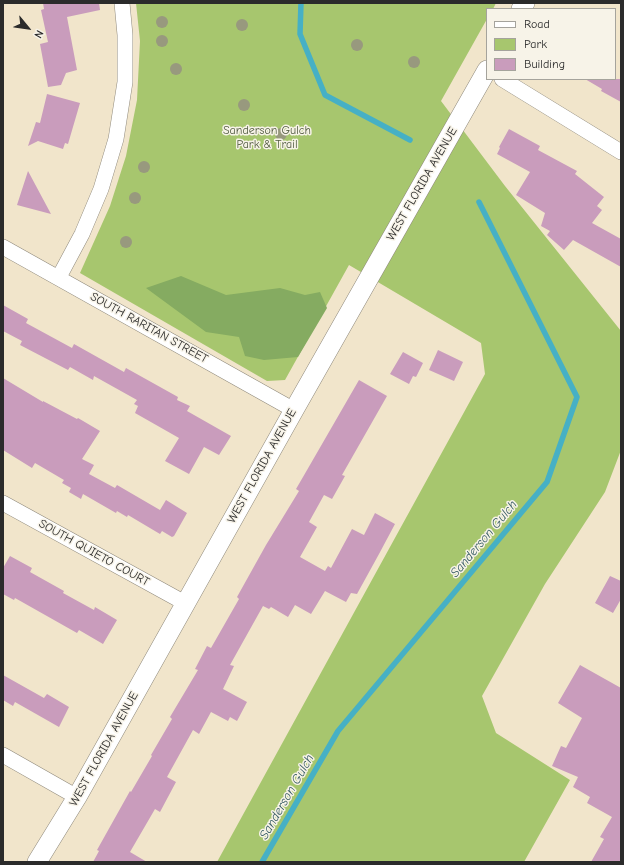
<!DOCTYPE html>
<style>
body{margin:0}
#map{position:relative;width:624px;height:865px;overflow:hidden;background:#f1e5cb;font-family:"Comic Neue",sans-serif}
canvas{display:block}
.frame{position:absolute;inset:0;border:4px solid #2b2b2b;pointer-events:none}
.legend{position:absolute;left:486px;top:8px;width:130px;height:72px;box-sizing:border-box;background:#f7f3e8;border:1px solid #a5a39c;margin:0;padding:5px 7px;list-style:none;font-size:12px;color:#2b2b2b}
.legend li{display:flex;align-items:center;gap:8px;height:20px}
.legend b{width:20px;border:1px solid #a5a39c}
.north{position:absolute;left:8px;top:8px;width:40px;height:40px;-webkit-text-stroke:3px #f7f3e8;paint-order:stroke;rotate:119deg;font-size:11px;font-weight:700;line-height:16px;text-align:center;color:#2b2b2b}
.north::after{content:'';display:block;margin:auto;width:14px;height:18px;background:#2b2b2b;clip-path:polygon(50% 0,100% 100%,50% 72%,0 100%)}
</style>
<div id="map">
<canvas width="624" height="865"></canvas>
<div class="frame"></div>
<ul class="legend">
<li><b style="height:5px;background:#fff"></b>Road</li>
<li><b style="height:11px;background:#a7c66e"></b>Park</li>
<li><b style="height:11px;background:#c99cbc"></b>Building</li>
</ul>
<div class="north">N</div>
</div>
<script>
const ctx = document.querySelector('canvas').getContext('2d');
ctx.lineJoin = 'round';
function fill(path, color) { ctx.fillStyle = color; ctx.fill(path, 'evenodd'); }
const toPath = rows => new Path2D(rows.map(r => 'M' + r).join(''));
function strokePath(path, color, width, dash) { ctx.strokeStyle = color; ctx.lineWidth = width; ctx.lineCap = dash ? 'butt' : 'round'; ctx.setLineDash(dash || []); ctx.stroke(path); }
function label(font, color, halo, rows, align = 'center') {
  ctx.font = font + ' "Comic Neue",sans-serif'; ctx.lineWidth = 3; ctx.setLineDash([]); ctx.textBaseline = 'middle'; ctx.strokeStyle = halo; ctx.fillStyle = color; for (const [text, x, y, turn = 0] of rows) {
    ctx.save(); ctx.translate(x, y); ctx.rotate((+turn || 0) * Math.PI / 180); ctx.textAlign = isNaN(turn) ? turn : align; if (halo) ctx.strokeText(text, 0, 0); ctx.fillText(text, 0, 0); ctx.restore();
  }
}
fill(toPath([
 [136,3,496,3,493,9,487,9,487,19,441,101,505,186,621,331,621,450,605,492,545,584,482,696,496,733,570,780,524,862,217,862,485,374,481,343,349,265,285,380,267,381,80,273,110,206,126,156,137,100,140,41]
]), '#a7c66e');
fill(toPath([
 [181,276,226,295,280,288,305,295,320,292,327,308,298,357,264,360,245,356,239,337,206,332,146,288]
]), '#85ab61');
strokePath(toPath([
 [301,3,300,34,325,95,410,140],
 [262,862,338,731,547,482,577,397,479,202]
]), '#46b0c5', 5.5);
fill(toPath([
 [43,3,99,3,100,10,67,17,77,70,66,73,61,85,48,87,40,44,48,42,41,10,44,9],
 [585,79,621,79,621,102,601,91,602,89],
 [47,94,80,103,68,144,65,143,63,149,38,141,28,146,36,122,40,123],
 [509,129,540,146,538,150,577,171,575,174,604,197,597,206,602,210,592,223,621,239,621,267,573,240,564,250,547,235,550,231,541,226,545,213,516,195,530,172,497,154,500,148,499,147],
 [28,171,51,214,17,205],
 [3,305,28,319,26,323,72,348,74,344,124,372,126,368,178,397,177,400,190,406,187,411,231,436,219,455,204,447,189,474,165,461,179,438,135,413,138,406,134,404,137,400,94,376,93,380,70,367,68,370,20,345,22,341,3,331],
 [438,350,463,362,454,381,429,370],
 [403,352,423,363,416,377,413,376,409,384,390,374],
 [3,378,43,402,43,401,77,419,78,418,100,431,82,459,94,465,89,474,115,488,117,485,160,510,166,500,187,513,174,536,172,537,162,531,160,534,128,515,127,517,117,511,116,513,83,494,81,499,69,492,71,488,62,483,64,480,35,463,32,468,3,450],
 [359,380,387,396,342,475,345,476,332,499,324,495,309,522,317,527,300,557,325,571,328,566,331,568,352,529,364,535,375,513,395,524,379,554,357,594,351,593,346,602,325,591,311,614,295,605,288,617,271,607,269,609,263,606,230,665,234,666,223,689,247,702,237,721,230,717,228,721,211,712,199,734,193,730,167,777,176,782,160,812,155,809,130,852,147,862,93,862,99,851,97,850,130,791,131,792,152,756,151,755,172,719,170,717,198,670,195,669,207,646,211,648,239,599,237,597,266,545,299,491,296,489,303,477],
 [10,556,32,568,30,572,64,591,63,593,94,610,95,607,117,620,103,644,79,630,77,633,15,598,14,600,3,594,3,568],
 [610,576,621,581,621,599,613,613,595,603],
 [580,665,621,688,621,862,591,862,604,839,600,837,612,817,587,803,590,797,573,787,578,777,552,766,561,746,566,748,582,718,558,703],
 [3,675,44,698,47,694,69,707,59,727,15,702,13,706,3,700]
]), '#c99cbc');
const minor = toPath([
 [502,79,621,152],
 [3,247,294,410],
 [59,277,82,234,101,189,116,139,125,82,125,35,122,3],
 [3,503,185,603],
 [3,755,77,797]
]);
const tertiary = toPath([
 [521,9,525,3],
 [37,862,77,797,294,410,487,70]
]);
strokePath(minor, '#8e887b', 16);
strokePath(tertiary, '#8e887b', 20);
strokePath(minor, '#fff', 15);
strokePath(tertiary, '#fff', 19);
ctx.fillStyle = '#98997e';
for (const [x, y] of [
 [162,22],
 [242,25],
 [162,41],
 [357,45],
 [414,62],
 [176,69],
 [244,105],
 [281,134],
 [144,167],
 [135,198],
 [126,242]
]) { ctx.beginPath(); ctx.arc(x, y, 6, 0, 2 * Math.PI); ctx.fill(); }
label('12px', '#505a3f', '#f7f3e8', [
 ["Sanderson Gulch",267,131],
 ["Park & Trail",267,145]
]);
label('12px', '#2b2b2b', '#f7f3e8', [
 ["WEST FLORIDA AVENUE",422,184,-60],
 ["SOUTH RARITAN STREET",149,328,29],
 ["WEST FLORIDA AVENUE",262,466,-61],
 ["SOUTH QUIETO COURT",94,553,29],
 ["WEST FLORIDA AVENUE",104,749,-61]
]);
label('italic 13px', '#345a61', '#f7f3e8', [
 ["Sanderson Gulch",484,539,-50],
 ["Sanderson Gulch",287,797,-60]
]);
</script>
